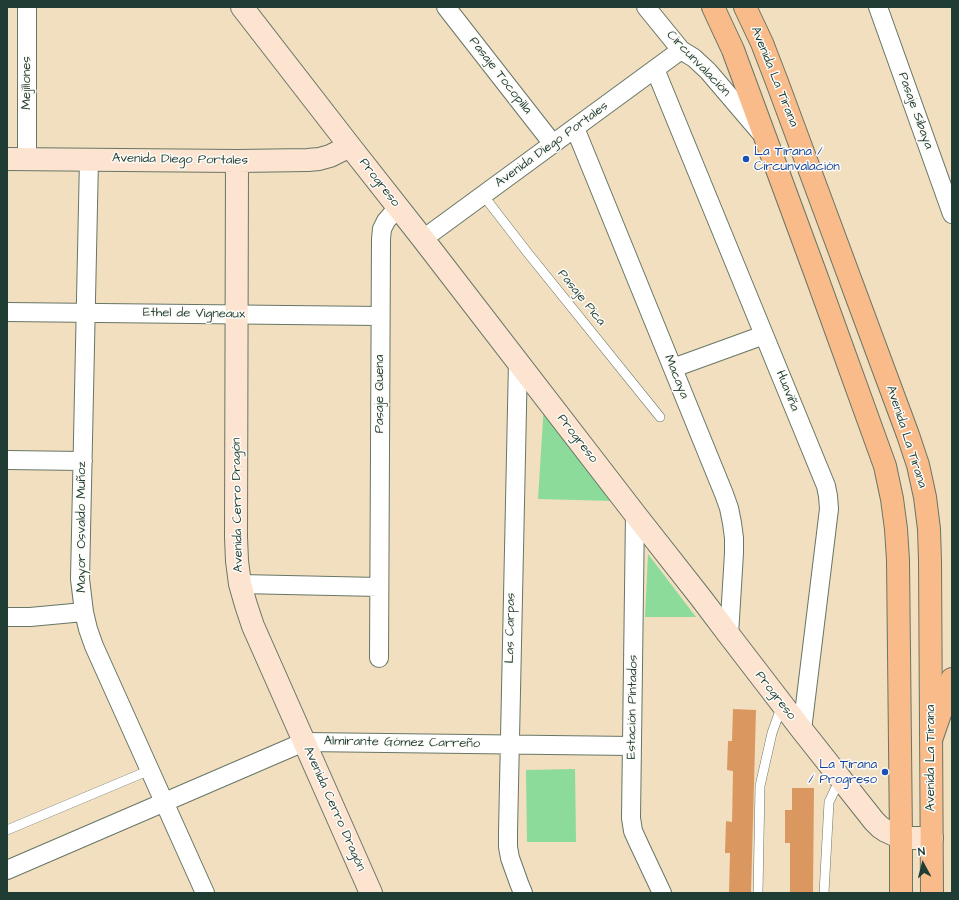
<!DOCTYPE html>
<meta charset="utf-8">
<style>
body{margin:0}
#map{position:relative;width:959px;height:900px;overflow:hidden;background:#f1dfc0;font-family:"Architects Daughter",sans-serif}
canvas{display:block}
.frame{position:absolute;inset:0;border:8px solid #1f3d34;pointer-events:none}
.north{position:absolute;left:903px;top:844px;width:40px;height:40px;-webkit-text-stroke:3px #fdfcf7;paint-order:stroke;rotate:353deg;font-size:11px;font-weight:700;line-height:16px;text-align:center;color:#1f3d34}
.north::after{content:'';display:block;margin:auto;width:14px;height:18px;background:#1f3d34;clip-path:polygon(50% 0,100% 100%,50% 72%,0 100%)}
</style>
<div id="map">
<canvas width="959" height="900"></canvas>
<div class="frame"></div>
<div class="north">N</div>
</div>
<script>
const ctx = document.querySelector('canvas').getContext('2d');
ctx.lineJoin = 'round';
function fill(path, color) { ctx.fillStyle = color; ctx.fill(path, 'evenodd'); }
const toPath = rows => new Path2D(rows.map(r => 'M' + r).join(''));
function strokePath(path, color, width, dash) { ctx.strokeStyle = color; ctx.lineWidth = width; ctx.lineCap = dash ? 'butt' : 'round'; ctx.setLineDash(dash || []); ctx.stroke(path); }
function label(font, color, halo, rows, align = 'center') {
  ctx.font = font + ' "Architects Daughter",sans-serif'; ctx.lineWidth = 3; ctx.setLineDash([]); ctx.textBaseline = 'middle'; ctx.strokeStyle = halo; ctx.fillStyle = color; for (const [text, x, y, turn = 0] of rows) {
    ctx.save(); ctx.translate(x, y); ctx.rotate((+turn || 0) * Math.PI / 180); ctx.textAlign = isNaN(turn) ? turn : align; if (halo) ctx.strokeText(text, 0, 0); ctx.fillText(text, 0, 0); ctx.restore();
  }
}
fill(toPath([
 [544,404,614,501,538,499],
 [648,554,696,617,645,617],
 [575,769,576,842,527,842,526,770]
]), '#8cdb9a');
fill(toPath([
 [733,709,756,710,751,893,729,893,730,853,725,853,726,821,732,822,733,771,727,770,728,741,732,741],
 [792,788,814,788,813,893,790,893,790,843,785,843,785,810,792,810]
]), '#da9860');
const lane = toPath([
 [483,195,527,252,660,417],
 [7,830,150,770],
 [758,893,760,786,772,733,782,705],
 [824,893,829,802,840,779]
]);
const street = toPath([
 [446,7,553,144],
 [646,7,681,50,694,58,708,71,760,132],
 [878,7,952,214],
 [655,69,826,486,828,496,829,509,802,730],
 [575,128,724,494,729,508,732,523,734,538,734,553,729,635],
 [27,159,27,7],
 [89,159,80,579,84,612,88,629,94,646,205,893],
 [423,239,681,50],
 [7,312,380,316],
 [518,361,508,832,508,847,510,858,519,883,523,893],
 [673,368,764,335],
 [7,460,83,461],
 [635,514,631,818,633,831,638,842,662,893],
 [240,584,379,587],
 [7,617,30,617,84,612],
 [379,658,381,239,382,229,386,221,392,214,399,208],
 [7,870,304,742,632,746]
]);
const secondary = toPath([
 [242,7,349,145,423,239,635,514,701,598,729,635,802,730,874,821,880,827,886,831,901,838,932,838],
 [7,159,237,161,308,160,319,159,330,156,340,151,349,145],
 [237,161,236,537,237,561,240,584,246,605,253,626,371,893]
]);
const primary = toPath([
 [932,737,952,679]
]);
const highway = toPath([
 [713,7,733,50,816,275,885,466,892,499,896,529,898,560,901,838,901,893],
 [745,7,762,43,777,82,908,435,918,465,925,497,929,529,930,561,932,893]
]);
strokePath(lane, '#687665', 10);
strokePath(street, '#687665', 20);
strokePath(secondary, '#687665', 24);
strokePath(primary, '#687665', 24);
strokePath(highway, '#687665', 24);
strokePath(lane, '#fff', 9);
strokePath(street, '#fff', 18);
strokePath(secondary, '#fde4d1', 22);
strokePath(primary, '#fabb8b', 22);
strokePath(highway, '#fabb8b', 22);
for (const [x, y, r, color] of [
 [746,159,4,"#1a4fb4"],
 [885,772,4,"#1a4fb4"]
]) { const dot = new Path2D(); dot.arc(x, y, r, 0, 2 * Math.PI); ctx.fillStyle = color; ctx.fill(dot); strokePath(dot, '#fdfcf7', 1.5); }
label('13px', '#1f3d34', '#fdfcf7', [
 ["Circunvalación",698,64,46],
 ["Pasaje Tocopilla",500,76,52],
 ["Avenida La Tirana",774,77,68],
 ["Mejillones",27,83,-90],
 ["Pasaje Sibaya",915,111,70],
 ["Avenida Diego Portales",552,145,-36],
 ["Avenida Diego Portales",180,160,1],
 ["Progreso",379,183,52],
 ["Pasaje Pica",581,298,51],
 ["Ethel de Vigneaux",194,314,1],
 ["Macaya",676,377,68],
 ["Huaviña",787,391,68],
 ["Pasaje Quena",380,394,-90],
 ["Avenida La Tirana",906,437,72],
 ["Progreso",577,439,52],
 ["Avenida Cerro Dragón",238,505,-91],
 ["Mayor Osvaldo Muñoz",82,527,-90],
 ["Las Carpas",511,628,-89],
 ["Progreso",775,696,52],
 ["Estación Pintados",633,707,-89],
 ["Almirante Gómez Carreño",402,743,1],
 ["Avenida La Tirana",931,758,-90],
 ["Avenida Cerro Dragón",334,809,66]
]);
label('13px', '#164399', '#fdfcf7', [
 ["La Tirana /",754,152],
 ["Circunvalación",754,167],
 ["La Tirana",877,765,"right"],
 ["/ Progreso",877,780,"right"]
], 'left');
</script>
